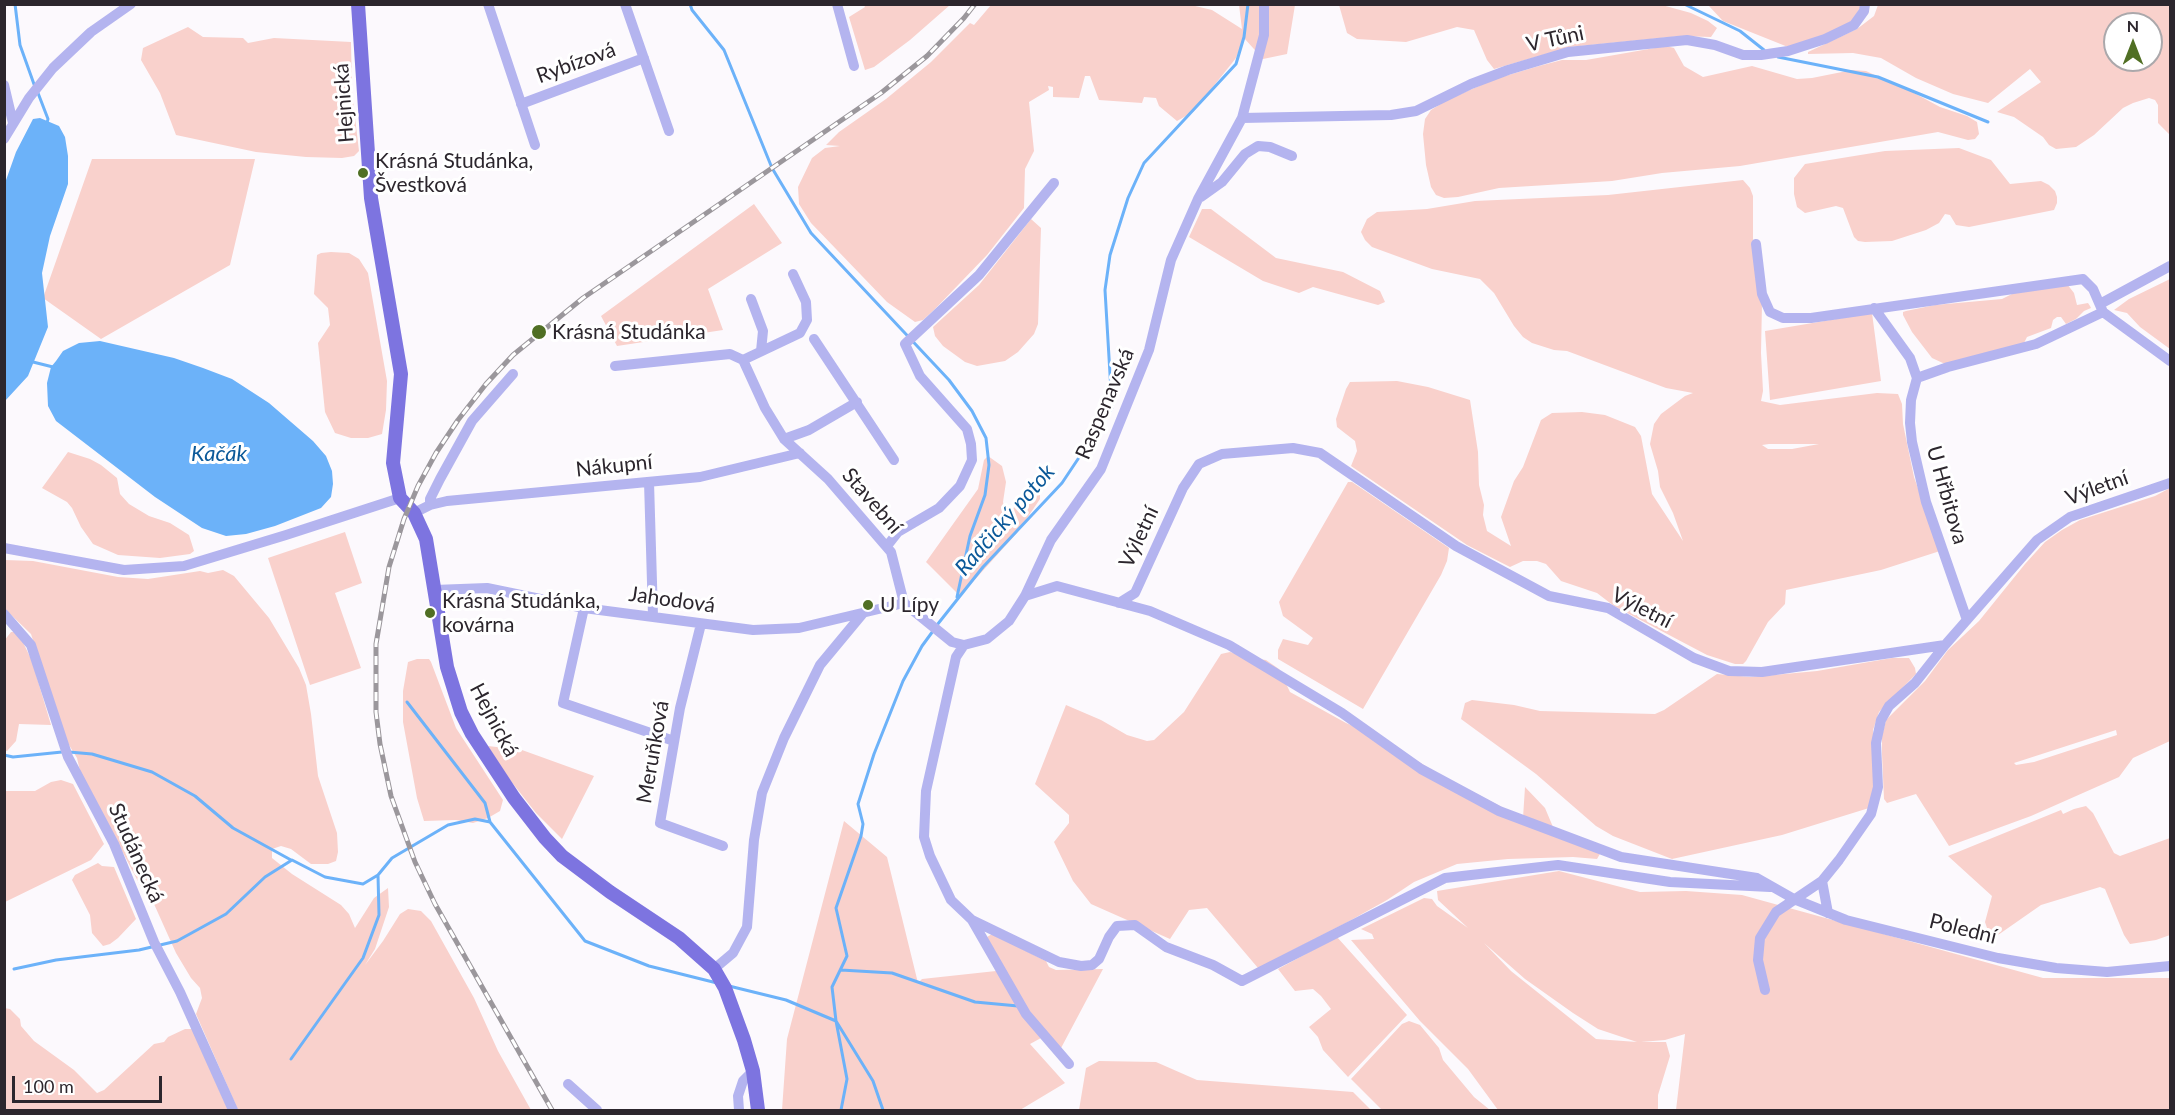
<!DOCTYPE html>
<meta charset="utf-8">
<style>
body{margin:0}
#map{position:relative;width:2175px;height:1115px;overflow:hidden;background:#fcf9fd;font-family:Lato,sans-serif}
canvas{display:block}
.frame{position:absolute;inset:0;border:6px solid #2c262d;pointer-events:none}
.north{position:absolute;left:2103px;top:12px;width:60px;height:60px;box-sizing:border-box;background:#fff;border:2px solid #aba8ab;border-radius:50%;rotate:0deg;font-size:16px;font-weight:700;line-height:24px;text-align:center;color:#2c262d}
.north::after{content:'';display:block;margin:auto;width:21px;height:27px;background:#506f24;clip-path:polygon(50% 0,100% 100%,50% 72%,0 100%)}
.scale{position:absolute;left:12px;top:1076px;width:150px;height:27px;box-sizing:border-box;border:3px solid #2c262d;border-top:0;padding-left:8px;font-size:18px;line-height:21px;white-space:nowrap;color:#2c262d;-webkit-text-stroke:4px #fff;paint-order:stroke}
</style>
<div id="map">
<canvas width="2175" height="1115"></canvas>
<div class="frame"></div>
<div class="north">N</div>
<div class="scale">100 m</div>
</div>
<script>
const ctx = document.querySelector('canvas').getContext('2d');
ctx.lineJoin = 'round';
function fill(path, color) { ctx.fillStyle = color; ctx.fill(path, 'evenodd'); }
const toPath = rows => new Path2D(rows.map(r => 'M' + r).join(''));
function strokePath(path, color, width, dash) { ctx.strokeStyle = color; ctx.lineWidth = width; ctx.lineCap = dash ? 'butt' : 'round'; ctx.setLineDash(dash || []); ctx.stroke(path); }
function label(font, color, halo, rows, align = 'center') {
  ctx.font = font + ' Lato,sans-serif'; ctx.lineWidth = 6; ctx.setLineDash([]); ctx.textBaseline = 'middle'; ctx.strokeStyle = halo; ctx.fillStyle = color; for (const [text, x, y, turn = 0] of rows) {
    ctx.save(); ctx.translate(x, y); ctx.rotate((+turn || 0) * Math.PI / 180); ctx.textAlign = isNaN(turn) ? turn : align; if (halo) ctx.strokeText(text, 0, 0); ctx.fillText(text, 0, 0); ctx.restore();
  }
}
fill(toPath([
 [864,5,864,4,950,5,910,40,874,67,865,70,849,17,865,7],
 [991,5,1191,5,1212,10,1242,29,1239,5,1295,5,1287,54,1263,59,1244,38,1236,58,1193,112,1177,121,1159,106,1156,98,1144,97,1142,103,1099,100,1090,76,1085,76,1079,98,1053,97,1053,87,1048,86,1049,90,1029,102,1034,151,1025,169,1024,208,987,255,934,310,923,320,915,322,887,302,811,223,799,204,798,187,812,158,825,148,840,146,826,145,839,132,886,99,931,62,970,23,974,25],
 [1339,5,1662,5,1691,13,1708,21,1717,28,1711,37,1681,36,1570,47,1494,69,1487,60,1474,30,1457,27,1406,42,1357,39,1347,33],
 [1708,5,1862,5,1851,22,1827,36,1788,47,1723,21],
 [1878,5,2170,5,2170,135,2158,123,2158,105,2155,100,2149,98,2133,103,2123,108,2094,135,2076,147,2056,149,2049,145,2043,137,2014,117,1997,112,2041,82,2030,69,1988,103,1953,94,1916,78,1881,58,1853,53,1808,54,1808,52,1857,29,1874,16],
 [2115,24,2151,24,2151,60,2115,60],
 [188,27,203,37,243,38,248,43,274,38,351,42,352,92,359,151,354,156,342,158,306,157,256,152,176,135,160,93,141,60,143,48],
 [1666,46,1674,48,1684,66,1703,77,1752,66,1797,79,1812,78,1852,70,1866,71,1916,94,1940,107,1967,116,1977,122,1979,134,1975,139,1968,140,1938,132,1740,166,1662,173,1612,181,1499,188,1458,197,1444,198,1436,195,1431,187,1426,165,1423,134,1425,119,1431,110,1447,100,1495,79,1539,66,1562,60,1586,60],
 [1959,148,1991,160,2010,184,2041,181,2049,185,2055,191,2057,197,2057,203,2054,210,1969,227,1956,225,1950,215,1945,214,1939,223,1926,230,1892,241,1865,242,1858,241,1854,237,1843,208,1836,206,1805,213,1797,207,1794,194,1794,178,1805,164,1885,151],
 [92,159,255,159,230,265,101,339,43,298],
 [1743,180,1750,188,1753,196,1753,248,1762,303,1761,353,1763,391,1761,401,1780,405,1877,393,1898,394,1902,404,1903,424,1914,477,1940,551,1881,570,1786,590,1785,604,1768,622,1746,661,1743,664,1735,664,1707,655,1614,606,1597,593,1561,581,1546,564,1537,561,1523,561,1510,567,1467,545,1351,466,1357,451,1355,441,1337,427,1336,419,1346,389,1350,382,1397,381,1428,387,1470,400,1478,452,1479,485,1484,505,1483,515,1487,531,1511,546,1501,517,1514,481,1523,467,1541,420,1552,413,1582,412,1605,415,1635,427,1641,436,1652,494,1683,541,1673,513,1660,487,1658,471,1650,444,1654,424,1661,414,1685,396,1693,393,1666,388,1567,351,1554,350,1532,343,1523,337,1514,326,1494,293,1480,279,1432,269,1372,247,1365,240,1361,232,1367,219,1377,212,1427,209,1475,201,1608,195],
 [1769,444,1819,444,1792,449,1768,449,1762,445],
 [754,204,782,243,708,289,723,330,617,346,601,316],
 [1202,209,1211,209,1276,258,1343,272,1380,291,1385,302,1378,305,1313,287,1299,293,1263,281,1189,237],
 [1031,219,1041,228,1038,324,1034,334,1018,352,1005,361,977,366,965,362,943,346,935,336,933,327,979,285],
 [331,252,349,253,359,259,368,273,387,381,386,410,382,434,368,438,351,438,335,433,325,412,318,343,330,325,328,308,314,294,317,255,321,253],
 [2170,279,2170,349,2140,327,2127,313,2114,310,2129,299],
 [2067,284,2074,293,2077,305,2088,303,2090,306,2091,308,2084,311,2076,319,2066,324,2061,317,2057,317,2053,320,2051,328,2027,337,2024,343,1945,364,1932,358,1912,332,1903,315,1903,312,1906,311,1935,305,2002,299,2014,293],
 [1872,313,1881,381,1770,400,1765,331],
 [68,452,90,459,101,465,117,478,120,494,129,504,149,516,170,523,189,535,194,551,190,554,160,558,118,555,93,544,81,527,72,508,67,502,42,488],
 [988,456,1002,466,1006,482,1003,502,1005,510,1013,509,1025,489,1034,484,1040,491,1040,499,1017,533,960,596,926,562,978,489,984,460],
 [1348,482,1352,482,1358,486,1449,548,1447,561,1441,575,1363,709,1278,659,1278,650,1283,639,1308,645,1313,638,1283,616,1279,602],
 [2170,488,2170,741,2133,758,2119,777,2031,816,1949,846,1916,794,1887,803,1884,799,1882,754,1882,736,1886,720,1925,681,1948,650,1979,621,2025,564,2045,542,2062,530,2080,520,2155,496],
 [2116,730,2117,735,2034,762,2016,765,2014,763],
 [345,532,362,583,335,593,361,668,310,685,268,558],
 [5,560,33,561,118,577,148,579,200,571,208,573,223,570,234,576,269,618,299,668,306,685,311,714,318,776,337,833,338,852,336,861,328,864,311,864,291,849,281,846,272,849,272,858,292,874,341,905,349,914,355,928,374,898,388,888,389,907,375,949,365,965,383,941,400,914,408,909,421,911,431,921,474,998,498,1051,531,1110,238,1110,196,1014,202,998,200,988,191,978,176,953,154,904,142,889,80,771,77,758,66,740,31,634,5,609],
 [11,632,18,632,32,661,51,725,19,724,16,741,7,751,4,750,4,641],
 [1230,652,1250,658,1266,660,1279,669,1290,692,1346,723,1381,738,1435,772,1523,818,1525,787,1545,808,1553,827,1601,852,1597,859,1573,857,1508,859,1457,864,1414,882,1387,900,1344,924,1258,968,1207,908,1189,910,1170,939,1091,904,1073,881,1054,842,1069,823,1069,815,1035,784,1066,705,1101,720,1127,735,1147,741,1154,740,1184,712,1221,654],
 [1892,658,1909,658,1915,668,1916,674,1879,712,1873,730,1874,786,1869,808,1782,835,1672,859,1613,836,1596,826,1536,774,1461,719,1465,703,1472,700,1514,705,1540,711,1655,714,1664,710,1717,674,1750,677,1774,675,1817,671],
 [417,659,429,659,431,662,456,728,503,800,500,811,488,818,473,823,456,820,424,821,417,798,403,722,403,691,408,662],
 [488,746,522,750,594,776,562,839,536,813,503,771],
 [61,780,73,784,104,844,91,860,5,902,5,791,35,791,51,782],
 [2086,806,2093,813,2114,853,2120,856,2170,838,2170,935,2156,940,2130,944,2124,935,2105,889,2100,887,2041,905,1998,935,1988,931,1985,922,1992,896,1948,856,2061,810,2063,814,2074,809],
 [844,821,887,857,918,983,922,979,996,971,1041,1038,1030,1044,1065,1083,1020,1110,782,1110,787,1039],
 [98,863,102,866,114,867,136,919,118,938,110,944,103,946,92,933,90,915,72,880,75,875],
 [1559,871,1640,892,1686,891,1742,895,2043,978,2170,978,2170,1110,1676,1110,1685,1034,1665,1040,1641,1042,1666,1042,1670,1056,1658,1095,1658,1110,1498,1110,1468,1069,1420,1021,1351,940,1374,939,1372,934,1361,929,1424,898,1432,899,1437,906,1468,928,1438,900,1437,891],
 [1484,943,1525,979,1573,1013,1598,1029,1637,1042,1596,1039,1511,971],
 [992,934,1046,961,1049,967,1056,970,1103,969,1060,1050,1027,1008,987,937],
 [1337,937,1407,1015,1348,1077,1323,1050,1318,1037,1309,1027,1331,1009,1321,996,1313,989,1295,991,1278,969],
 [4,1008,10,1009,20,1019,21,1026,34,1041,74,1070,97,1093,104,1090,154,1044,164,1042,168,1037,185,1029,192,1029,228,1110,5,1110],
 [1409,1021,1420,1025,1439,1048,1443,1060,1474,1097,1490,1110,1382,1110,1351,1079,1402,1024],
 [1099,1061,1156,1062,1197,1080,1353,1092,1371,1110,1079,1110,1086,1068]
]), '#f9d1cc');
fill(toPath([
 [40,118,59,126,65,137,68,156,68,184,50,236,42,273,48,327,28,376,5,401,5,183,16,152,33,119],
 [100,341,174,358,203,368,232,379,269,403,313,441,326,456,332,471,333,484,331,497,321,508,275,526,246,534,226,536,202,528,155,497,56,421,48,406,47,383,51,367,56,361,63,351,79,343]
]), '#6cb2f9');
strokePath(toPath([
 [15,4,20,45,35,87],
 [690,4,692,10,724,50,772,168,811,233,949,380,972,411,986,438,989,465,985,495,970,536,957,597],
 [1684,4,1740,31,1764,50],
 [1778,57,1878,77,1988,122],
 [38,93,48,119,47,123],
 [33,362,53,367],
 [937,625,983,567,1062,483,1112,408,1105,290,1110,255,1128,198,1144,163,1236,64,1244,37,1248,4],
 [407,702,485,803,490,822,585,941,649,966,717,983],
 [69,752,92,754,152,772,195,796,233,828,291,860],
 [4,755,13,757,62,752],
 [14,969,56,960,139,950,177,941,226,914,265,877,292,860,325,877,363,884,378,875,392,858,448,825,475,819,490,822],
 [841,970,892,973,975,1002,1018,1006],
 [729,986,786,1000,836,1021,873,1081,883,1110],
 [291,1059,363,958,379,915,378,875],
 [841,1110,847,1079,836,1021,832,987,847,956,836,908,861,836,863,824,858,804,874,754,903,681,922,646,933,631]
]), '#6cb2f9', 3);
strokePath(toPath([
 [488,4,535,145],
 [625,4,669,131],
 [837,4,854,66],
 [4,85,13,123],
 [521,104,644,58],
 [1242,118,1391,115,1416,111,1471,84,1508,70,1568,52,1687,40,1715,45,1743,55,1761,55,1788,51,1825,39,1854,25,1864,11,1865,4],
 [4,139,29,98,53,68,91,32,131,4],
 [1201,197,1222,182,1245,154,1258,146,1270,147,1292,156],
 [1756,244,1762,294,1770,312,1783,318,1811,318,2083,279,2093,289,2103,312,2170,361],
 [751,299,763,331,761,351],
 [2100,304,2170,266],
 [1874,308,1910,358,1917,378],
 [814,339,894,460],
 [743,360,800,333,807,320,806,302,793,274],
 [615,366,730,354,743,360,765,408,784,439,828,479,891,552,904,603,952,642,964,645],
 [784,439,809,430,857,402],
 [649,482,653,616],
 [430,505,430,499,440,479,472,421,513,374],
 [414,513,430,505,447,501,700,477,800,453],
 [887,546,898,532,939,508,960,486,972,460,971,444,967,429,920,376,905,344,979,275,1054,183],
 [4,548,124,570,184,566,286,535,400,498],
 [434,590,487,588,584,608,753,630,799,628,904,603],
 [1025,596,1057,586,1150,611,1229,645,1342,713,1421,769,1499,811,1621,857,1757,878,1794,899,1846,920,1998,958,2056,968,2107,972,2170,966],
 [1119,603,1135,593,1183,488,1199,464,1222,454,1293,448,1320,453,1456,546,1549,596,1608,608,1694,658,1729,671,1762,672,1945,645,2037,540,2070,517,2170,483],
 [584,608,563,703,674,741],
 [4,614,31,645,68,757,114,844,154,942,180,992,233,1110],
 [1967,620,1926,502,1912,442,1910,423,1911,400,1917,378,1948,367,2036,344,2103,312],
 [701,624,680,708,660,823,723,846],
 [1822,881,1828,913],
 [972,920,1059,962,1081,966,1092,965,1099,959,1109,937,1117,926,1135,925,1166,947,1213,965,1242,981,1445,878,1558,865,1670,882,1770,887],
 [714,969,733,953,747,927,754,840,762,793,784,738,820,665,864,612],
 [1765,990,1758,960,1760,938,1776,912,1822,881,1839,860,1871,814,1878,787,1876,743,1881,720,1889,706,1915,683,1945,645],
 [1069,1064,1026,1014,972,920,951,900,930,856,924,837,926,791,956,657,964,645,987,639,1009,621,1025,596,1051,540,1101,469,1149,350,1171,260,1198,199,1242,118,1264,35,1264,4],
 [568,1084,597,1110],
 [739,1110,738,1096,743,1081,753,1071]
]), '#b4b4ef', 10);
strokePath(toPath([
 [358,4,371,198,401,374,393,463,400,498,414,513,426,539,447,667,461,712,472,734,514,798,545,838,562,856,610,892,679,938,714,969,725,988,744,1040,753,1071,758,1110]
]), '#7d74e0', 14);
const rail = toPath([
 [552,1110,435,904,415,862,391,796,380,744,376,712,376,644,389,567,404,519,418,486,436,453,458,420,486,384,513,355,583,298,881,93,927,56,964,18,975,4]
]);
strokePath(rail, '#9b979c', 5);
strokePath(rail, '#fff', 3, [9]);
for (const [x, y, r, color] of [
 [363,173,6,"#506f24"],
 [539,332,8,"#506f24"],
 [868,605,6,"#506f24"],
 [430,613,6,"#506f24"]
]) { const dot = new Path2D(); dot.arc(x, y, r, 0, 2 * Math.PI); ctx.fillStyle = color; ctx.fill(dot); strokePath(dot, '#fff', 2); }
label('21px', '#2c262d', '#fff', [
 ["V Tůni",1555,39,-12],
 ["Rybízová",576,63,-20],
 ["Hejnická",344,103,-94],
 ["Raspenavská",1105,404,-67],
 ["Nákupní",614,466,-6],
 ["Výletní",2097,488,-20],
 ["U Hřbitova",1947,495,74],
 ["Stavební",872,501,49],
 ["Výletní",1139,537,-65],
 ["Jahodová",672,600,8],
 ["Výletní",1642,608,27],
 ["Hejnická",494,720,62],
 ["Meruňková",653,752,-80],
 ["Studánecká",136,853,66],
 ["Polední",1963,929,14]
]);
label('21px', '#2c262d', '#fff', [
 ["Krásná Studánka,",375,161],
 ["Švestková",375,185],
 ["Krásná Studánka",552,332],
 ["Krásná Studánka,",442,601],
 ["kovárna",442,625],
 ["U Lípy",880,605]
], 'left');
label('italic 22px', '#0b5999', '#fff', [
 ["Kačák",219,454],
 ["Radčický potok",1005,520,-49]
]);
</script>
